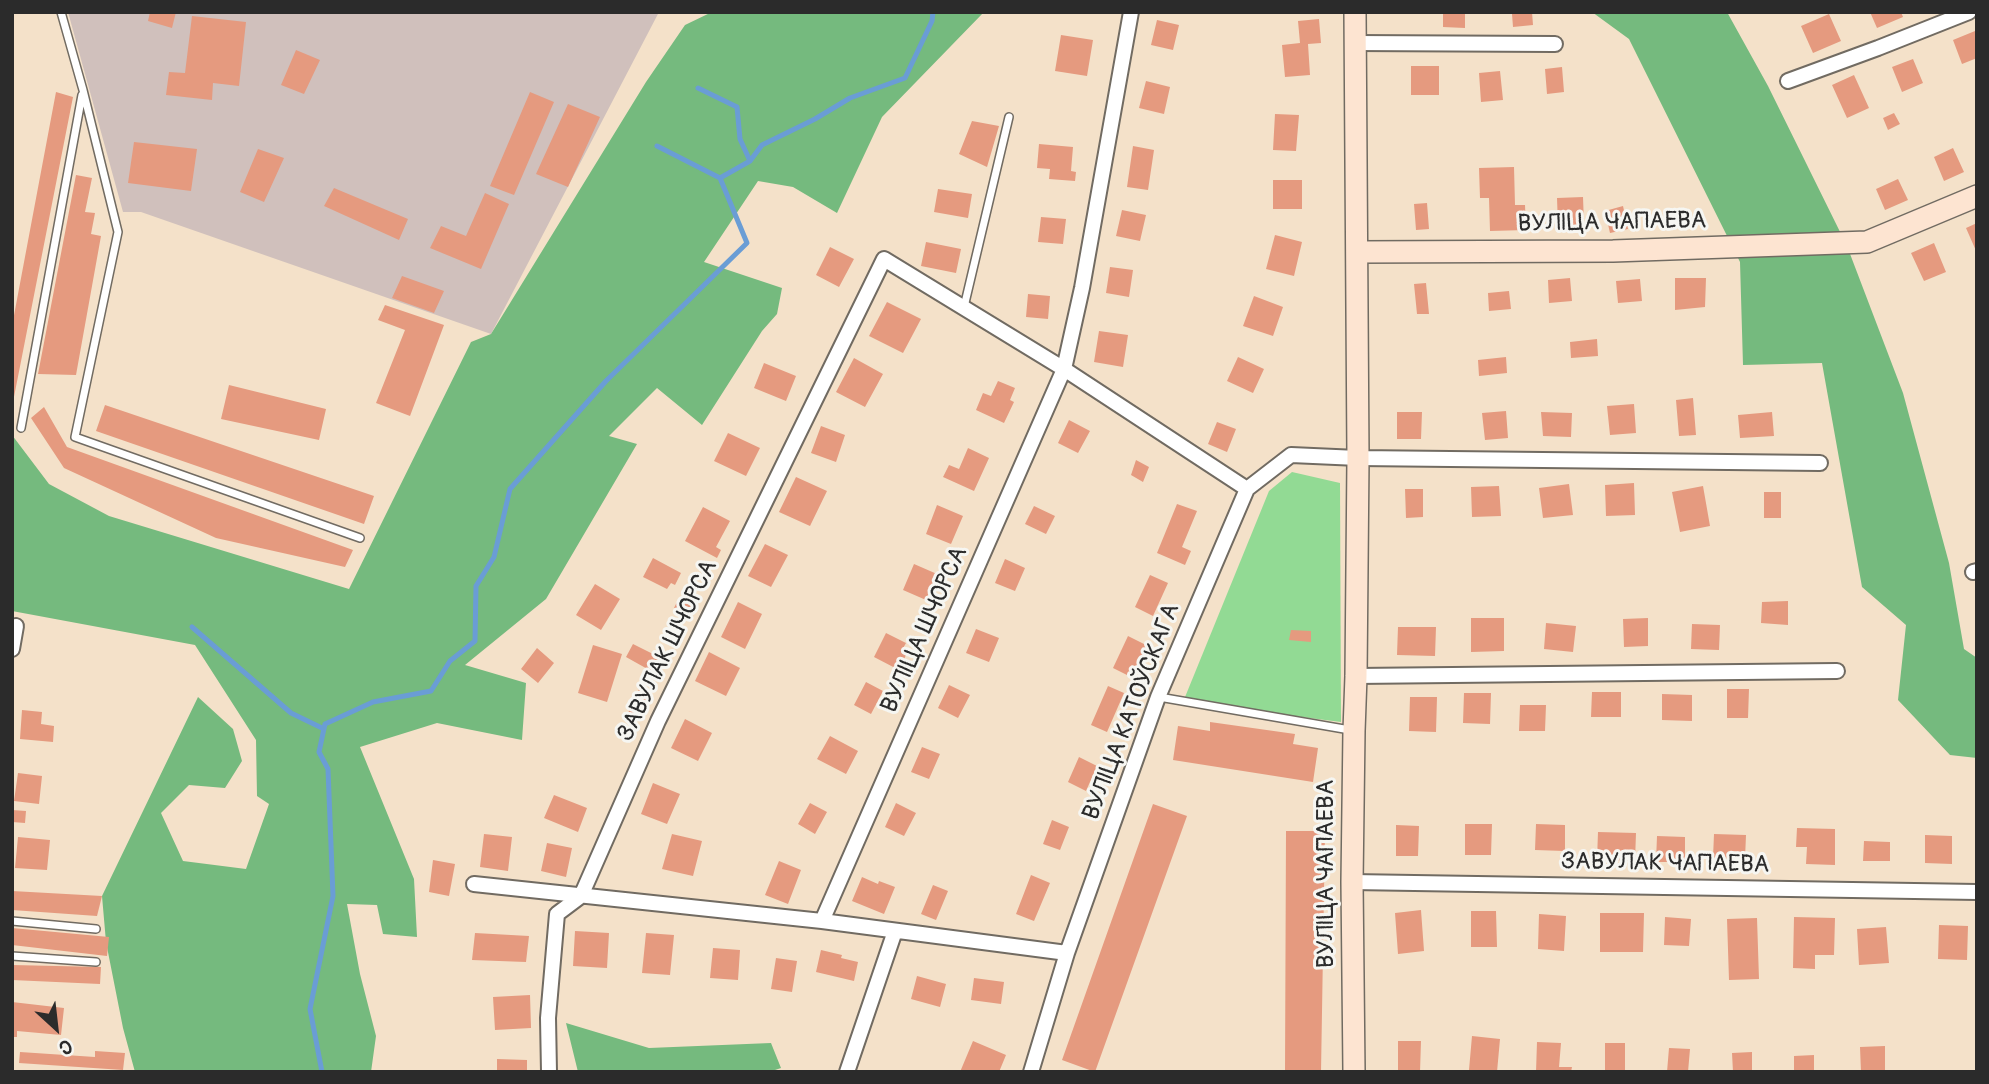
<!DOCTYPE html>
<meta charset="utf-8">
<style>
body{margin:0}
#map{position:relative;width:1989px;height:1084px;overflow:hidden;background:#f4e1c9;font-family:Pangolin,sans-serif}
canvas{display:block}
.frame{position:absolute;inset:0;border:14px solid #2b2b2b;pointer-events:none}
.north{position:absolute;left:21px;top:993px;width:70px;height:70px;-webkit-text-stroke:5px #f6f6f2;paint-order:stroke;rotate:153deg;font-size:19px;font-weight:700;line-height:28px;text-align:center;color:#2b2b2b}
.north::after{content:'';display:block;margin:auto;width:24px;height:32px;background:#2b2b2b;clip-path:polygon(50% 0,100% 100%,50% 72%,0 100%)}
</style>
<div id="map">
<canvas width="1989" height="1084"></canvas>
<div class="frame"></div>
<div class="north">С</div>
</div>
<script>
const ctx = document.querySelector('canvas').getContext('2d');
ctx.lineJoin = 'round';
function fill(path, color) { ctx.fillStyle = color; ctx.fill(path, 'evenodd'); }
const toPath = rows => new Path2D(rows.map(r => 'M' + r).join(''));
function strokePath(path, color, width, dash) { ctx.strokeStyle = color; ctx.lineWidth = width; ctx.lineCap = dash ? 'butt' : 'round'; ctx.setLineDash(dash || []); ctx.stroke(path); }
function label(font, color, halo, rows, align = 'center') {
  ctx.font = font + ' Pangolin,sans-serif'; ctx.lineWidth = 6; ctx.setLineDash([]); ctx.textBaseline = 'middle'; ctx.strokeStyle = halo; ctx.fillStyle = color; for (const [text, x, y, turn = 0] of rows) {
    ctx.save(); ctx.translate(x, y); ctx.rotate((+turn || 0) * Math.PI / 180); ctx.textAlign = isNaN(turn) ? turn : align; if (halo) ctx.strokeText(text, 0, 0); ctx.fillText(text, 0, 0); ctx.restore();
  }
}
fill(toPath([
 [68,12,659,12,491,334,141,212,123,212]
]), '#d0c0bc');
fill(toPath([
 [1292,472,1340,483,1341,722,1183,702,1269,491]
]), '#92da94');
fill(toPath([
 [712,12,984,12,882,117,837,213,793,187,758,181,704,262,782,288,777,314,762,331,702,425,657,388,609,436,637,444,546,599,465,665,526,683,522,740,437,723,360,747,414,879,417,937,383,934,377,905,347,904,360,974,376,1036,371,1072,135,1072,123,1028,106,942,102,896,198,697,233,729,242,761,225,788,189,785,161,813,183,861,246,869,269,804,257,796,256,740,195,645,12,611,12,435,49,484,109,516,349,589,471,342,491,334,646,82,685,25],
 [1592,12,1727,12,1768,86,1847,246,1903,393,1949,563,1964,649,1977,658,1977,758,1950,755,1898,700,1906,625,1862,587,1822,363,1743,365,1740,262,1629,39],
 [566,1023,649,1048,771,1043,781,1068,769,1072,578,1072]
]), '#75ba7e');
strokePath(toPath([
 [698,88,737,107,740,139,750,161],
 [657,146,720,178],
 [192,627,291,713,324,729],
 [322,1072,310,1009,333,896,328,769,319,752,325,724,373,702,431,691,450,661,475,641,476,586,494,557,510,489,606,381,747,243,720,178,750,161,762,145,815,119,850,98,905,78,932,21,933,12]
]), '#6a9dd5', 5);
fill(toPath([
 [150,12,176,12,172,28,148,21],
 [1443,12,1465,12,1465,28,1443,27],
 [1532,12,1533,25,1513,27,1512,14],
 [1870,12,1901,12,1903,17,1877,28],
 [1829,14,1841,41,1813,53,1801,26],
 [192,16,246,22,239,86,213,83,212,100,166,95,169,72,185,73],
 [1319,19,1321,43,1308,44,1310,75,1285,77,1282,45,1300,43,1298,21],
 [1157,20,1179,25,1173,50,1151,45],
 [1975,31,1977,36,1977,58,1962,64,1953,40],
 [1061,35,1093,40,1087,76,1055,71],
 [296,50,320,60,304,94,281,85],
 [1913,59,1923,83,1902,92,1892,67],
 [1411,66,1439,66,1439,95,1411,95],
 [1562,67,1564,92,1547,94,1545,69],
 [1500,71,1503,100,1481,102,1479,73],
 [1854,75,1869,108,1847,118,1832,85],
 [1146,81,1170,87,1164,114,1139,108],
 [56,92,73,97,12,407,12,326],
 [530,92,554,102,514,195,490,186],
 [568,104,600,117,568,187,536,174],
 [1894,113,1900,124,1888,130,1883,118],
 [1275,114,1299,115,1296,151,1273,150],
 [972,121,999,126,987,167,959,154],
 [134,142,197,149,191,191,128,183],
 [1039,144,1073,147,1071,171,1076,172,1075,181,1049,179,1050,169,1037,168],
 [1133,146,1154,150,1148,190,1127,187],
 [1953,148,1964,172,1944,181,1934,157],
 [258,149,284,158,264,202,240,192],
 [1514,167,1515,205,1525,205,1526,230,1490,231,1489,198,1480,198,1479,168],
 [76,175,92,178,85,212,95,213,91,234,101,236,76,375,38,374],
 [1898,179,1908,200,1885,210,1876,189],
 [1273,180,1302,180,1302,209,1273,209],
 [334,188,408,219,399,240,324,206],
 [938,189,972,194,968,218,934,212],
 [485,193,509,204,481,269,430,248,441,226,466,236],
 [1583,197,1584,224,1558,226,1557,198],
 [1427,203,1429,229,1416,230,1414,204],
 [1623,206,1628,229,1610,233,1605,211],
 [1122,210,1146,215,1140,241,1116,236],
 [1041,217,1066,219,1063,244,1038,242],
 [1977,223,1977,253,1966,228],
 [1275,235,1302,242,1294,276,1266,269],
 [926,242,961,249,956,273,921,266],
 [1934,243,1946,272,1924,281,1911,253],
 [830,247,854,259,839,287,816,275],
 [1110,267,1133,270,1129,297,1106,293],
 [402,276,444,291,434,313,392,298],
 [1570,278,1572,301,1549,303,1548,280],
 [1675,278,1706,278,1705,307,1675,310],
 [1640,279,1642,301,1618,303,1616,281],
 [1426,283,1429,314,1417,314,1414,284],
 [1509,291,1511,309,1489,311,1488,293],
 [1028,294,1050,296,1048,319,1026,317],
 [1254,296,1283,307,1273,336,1243,326],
 [887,302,921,319,903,353,869,336],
 [385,305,444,325,410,416,376,403,405,330,378,320],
 [1099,331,1128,335,1123,367,1094,362],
 [1597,339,1598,356,1571,358,1570,342],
 [1238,357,1264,369,1253,393,1227,381],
 [1506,357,1507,373,1479,376,1478,360],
 [854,358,883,374,865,407,836,392],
 [764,363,796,376,786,401,754,388],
 [998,381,1015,388,1010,400,1014,402,1004,423,976,410,983,393,991,396],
 [229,385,326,409,319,440,221,419],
 [1693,398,1696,435,1679,436,1676,400],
 [1634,404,1636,433,1610,435,1607,406],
 [105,405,374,496,364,524,96,431],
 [44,407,67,447,353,550,345,567,216,538,64,468,31,418],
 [1506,411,1508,438,1485,440,1482,413],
 [1397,412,1422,412,1421,439,1397,439],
 [1541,412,1572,413,1571,437,1543,436],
 [1772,412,1774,436,1740,438,1738,415],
 [1069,420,1090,431,1078,453,1058,443],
 [1217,422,1236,429,1227,452,1208,444],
 [821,426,845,435,836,462,811,453],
 [728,433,760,448,746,476,714,461],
 [968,448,989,458,974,491,943,477,949,465,959,469],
 [1136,460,1149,467,1143,482,1131,475],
 [796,477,827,491,810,526,779,512],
 [1634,483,1635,515,1606,516,1605,485],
 [1569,484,1573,515,1543,518,1539,488],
 [1499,486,1501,516,1472,517,1471,487],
 [1703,486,1710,526,1680,532,1672,492],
 [1405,489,1423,489,1423,517,1406,518],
 [1764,492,1781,492,1781,518,1764,518],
 [1177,504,1197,511,1182,547,1191,551,1185,565,1157,553],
 [937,505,963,516,951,544,926,534],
 [1034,506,1055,516,1046,534,1025,524],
 [703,507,730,521,716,547,721,550,717,558,685,541],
 [765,544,788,555,771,587,748,576],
 [653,558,681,573,675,585,671,583,667,589,643,577],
 [1005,559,1025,568,1015,591,995,583],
 [914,564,937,574,926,600,903,590],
 [1150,575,1168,583,1153,616,1135,607],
 [595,584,620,599,601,630,576,615],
 [678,600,692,606,688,615,674,608],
 [1788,601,1788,625,1761,623,1762,602],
 [738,602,762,614,745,649,721,637],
 [1471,618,1504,618,1504,651,1471,652],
 [1648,618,1648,646,1624,647,1623,619],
 [1546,623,1576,626,1573,652,1544,649],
 [1692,624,1720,625,1719,650,1691,649],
 [1398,627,1436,627,1435,656,1397,655],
 [976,629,999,638,989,662,966,653],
 [1291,630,1311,631,1311,642,1289,640],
 [886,633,906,643,901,652,906,655,899,670,874,657],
 [1128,636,1148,646,1133,678,1113,668],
 [633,644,659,657,651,671,626,657],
 [593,645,622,654,607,702,578,693],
 [537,648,554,663,538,683,521,669],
 [709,652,740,668,726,696,695,681],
 [866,682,883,691,871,714,854,705],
 [949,685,970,695,958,718,938,708],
 [1108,686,1124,693,1107,732,1091,725],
 [640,687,652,693,640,718,628,713],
 [1727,689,1749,689,1748,718,1727,718],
 [1592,692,1621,692,1621,717,1591,717],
 [1464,693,1491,693,1490,724,1463,723],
 [1662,694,1692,695,1692,721,1662,720],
 [1410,697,1437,697,1436,732,1409,731],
 [1520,705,1546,705,1545,731,1519,731],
 [22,710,42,712,41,724,54,726,53,742,20,739],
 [685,719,712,733,698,761,671,748],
 [1210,722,1295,734,1293,744,1318,748,1313,782,1173,760,1178,726,1210,731],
 [830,736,858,751,846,774,817,759],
 [922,747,940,754,929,779,911,772],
 [1079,757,1097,766,1086,791,1068,782],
 [18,773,42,776,39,804,14,801],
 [653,783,680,794,667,824,641,814],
 [554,795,587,808,578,832,544,818],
 [810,803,827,812,815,834,798,824],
 [896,803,916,813,904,836,885,827],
 [1153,804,1187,816,1095,1072,1062,1060],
 [12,810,26,811,25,823,12,822],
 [1052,820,1069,827,1060,850,1043,844],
 [1465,824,1492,824,1491,855,1465,855],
 [1536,824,1565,825,1565,851,1535,850],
 [1396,825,1419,826,1418,856,1396,856],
 [1797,828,1835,829,1835,865,1806,864,1807,847,1796,847],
 [1286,831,1325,831,1321,1072,1285,1072],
 [1598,832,1636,833,1635,861,1597,860],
 [484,834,512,837,508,871,480,867],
 [672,834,702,841,693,876,662,869],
 [1714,834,1746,835,1745,859,1713,858],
 [1925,835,1952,836,1952,864,1925,863],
 [1657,836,1685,837,1685,862,1656,862],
 [18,837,50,840,47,870,15,868],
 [1864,841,1890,842,1890,861,1863,861],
 [547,843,572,848,566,877,541,871],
 [433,860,455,864,449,896,429,892],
 [779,861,801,870,788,904,765,895],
 [1031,875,1050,883,1034,921,1016,914],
 [862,877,878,884,879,881,895,887,884,914,852,901],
 [933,885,948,891,936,920,921,914],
 [12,891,102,896,97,916,12,910],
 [1421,910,1424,951,1398,954,1395,913],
 [1471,911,1496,911,1497,947,1471,947],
 [1600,913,1644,913,1643,952,1600,952],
 [1539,914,1566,916,1564,951,1538,949],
 [1665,917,1691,919,1689,946,1664,945],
 [1794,917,1835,918,1834,955,1815,955,1815,969,1793,968],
 [1757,918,1759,979,1729,980,1727,919],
 [1939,925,1968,926,1967,960,1938,959],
 [1886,927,1889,963,1859,965,1857,929],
 [12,928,109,937,107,956,12,945],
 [575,931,609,933,607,968,573,966],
 [475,933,529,936,526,962,472,960],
 [646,933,674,935,670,975,642,973],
 [713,948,740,950,738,980,710,978],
 [821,950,842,955,841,958,858,962,854,981,816,972],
 [776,958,797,961,792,992,771,989],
 [12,965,101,967,100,984,12,980],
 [917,976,946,984,940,1007,911,999],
 [974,978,1004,982,1001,1004,971,1000],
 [530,995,531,1028,495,1030,493,997],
 [12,1002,64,1008,61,1035,17,1031,17,1037,12,1037],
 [1472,1036,1500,1039,1497,1072,1469,1070],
 [973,1041,1006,1055,999,1072,960,1072],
 [1398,1041,1421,1041,1420,1072,1398,1072],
 [1537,1042,1561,1043,1559,1067,1572,1067,1571,1072,1536,1072],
 [1605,1043,1625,1043,1625,1072,1605,1072],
 [1885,1046,1885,1072,1861,1072,1860,1047],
 [1669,1048,1690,1049,1688,1072,1667,1072],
 [95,1051,125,1053,123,1070,19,1063,20,1052,95,1057],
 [1752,1052,1752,1072,1733,1072,1732,1053],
 [1814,1055,1814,1072,1794,1072,1794,1056],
 [497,1059,527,1060,527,1072,497,1072]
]), '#e59a7f');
const lane = toPath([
 [61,12,83,90,118,232,75,437,360,538],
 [964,307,1009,117],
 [21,428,82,95],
 [1159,697,1350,730],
 [12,921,96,929],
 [12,956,96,962]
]);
const street = toPath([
 [1354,43,1555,44],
 [1788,81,1878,48,1969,12],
 [1973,572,1977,571],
 [12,649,16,626],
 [1356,676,1837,671],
 [1352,882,1977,892],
 [474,884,822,921,1067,953],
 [822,921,1064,369,1082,288,1131,12],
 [549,1072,548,1018,557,914,581,896,658,721,884,259,1064,369,1247,489],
 [847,1072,895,931],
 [1031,1072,1067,953,1158,697,1247,489,1291,455,1358,458,1820,463]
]);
const secondary = toPath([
 [1358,252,1613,251,1867,242,1977,196],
 [1354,1072,1352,882,1354,731,1356,676,1358,458,1355,12]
]);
strokePath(lane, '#716b62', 10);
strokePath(street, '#716b62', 18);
strokePath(secondary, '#716b62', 24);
strokePath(lane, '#fff', 7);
strokePath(street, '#fff', 14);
strokePath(secondary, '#fde4d1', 21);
label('24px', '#2b2b2b', '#f6f6f2', [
 ["ВУЛІЦА ЧАПАЕВА",1612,223,-1],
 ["ВУЛІЦА ШЧОРСА",925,630,-66],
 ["ЗАВУЛАК ШЧОРСА",668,651,-64],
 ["ВУЛІЦА КАТОЎСКАГА",1132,712,-69],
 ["ЗАВУЛАК ЧАПАЕВА",1665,864,1],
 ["ВУЛІЦА ЧАПАЕВА",1327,874,-90]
]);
</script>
